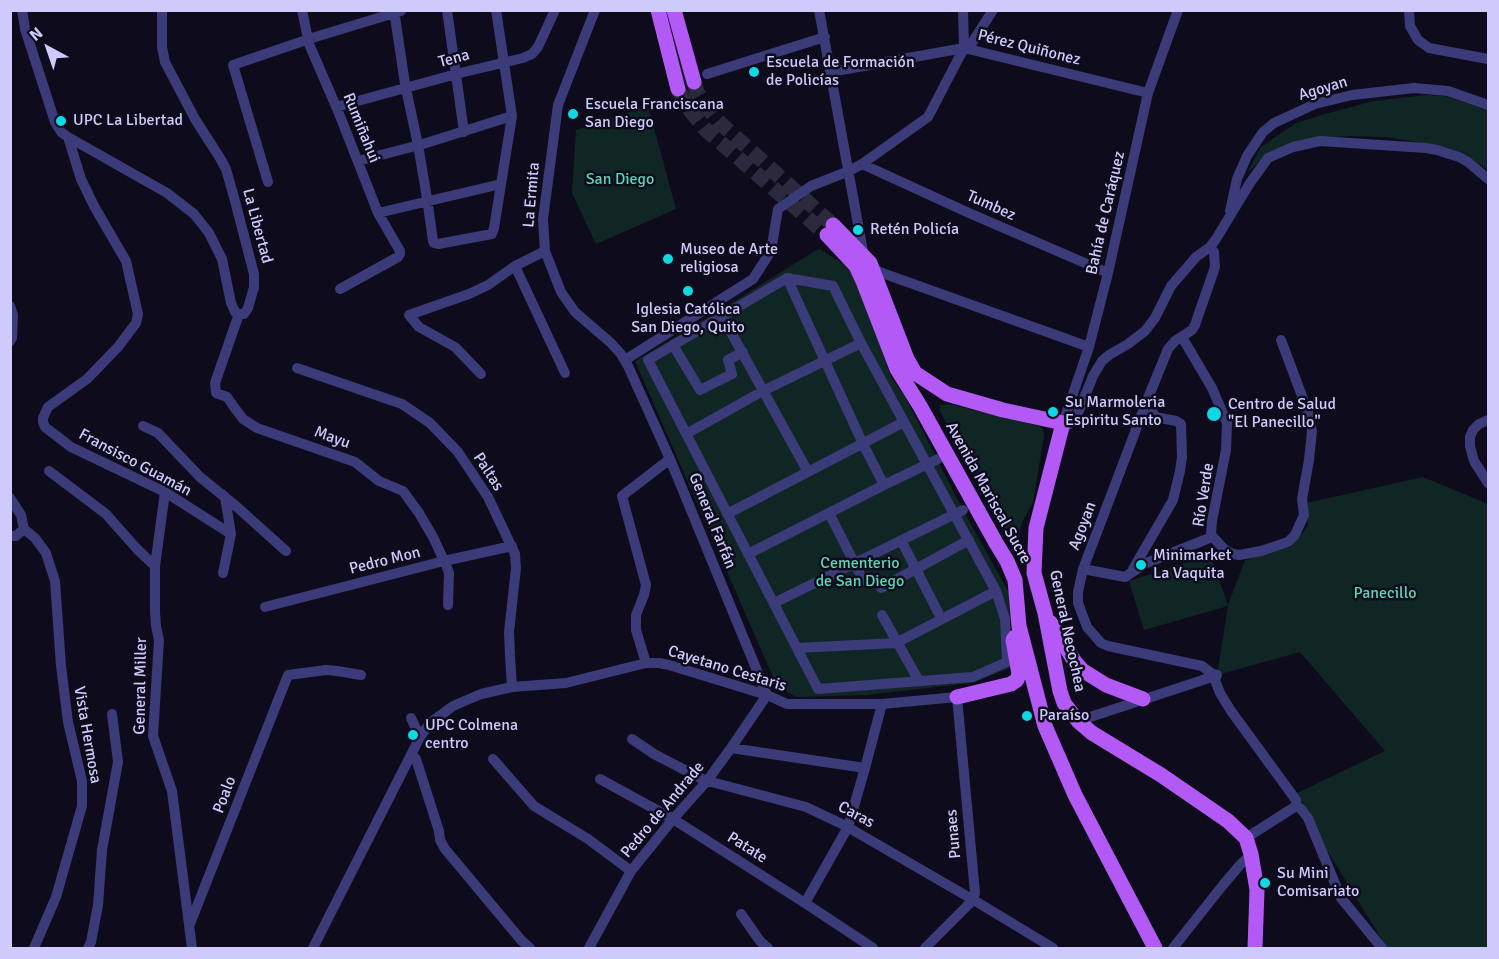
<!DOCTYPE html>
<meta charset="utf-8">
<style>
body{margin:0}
#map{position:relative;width:1499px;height:959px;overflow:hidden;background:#0e0c1c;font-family:Signika,sans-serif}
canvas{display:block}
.frame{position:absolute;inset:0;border:12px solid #cecbfc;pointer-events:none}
.north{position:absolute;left:18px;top:18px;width:60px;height:60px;-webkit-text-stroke:4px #0e0c1c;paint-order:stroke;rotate:320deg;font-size:16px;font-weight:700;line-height:24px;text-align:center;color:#cecbfc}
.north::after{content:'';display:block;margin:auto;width:21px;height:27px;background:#cecbfc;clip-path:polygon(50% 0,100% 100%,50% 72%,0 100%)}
</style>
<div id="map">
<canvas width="1499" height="959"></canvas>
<div class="frame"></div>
<div class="north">N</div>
</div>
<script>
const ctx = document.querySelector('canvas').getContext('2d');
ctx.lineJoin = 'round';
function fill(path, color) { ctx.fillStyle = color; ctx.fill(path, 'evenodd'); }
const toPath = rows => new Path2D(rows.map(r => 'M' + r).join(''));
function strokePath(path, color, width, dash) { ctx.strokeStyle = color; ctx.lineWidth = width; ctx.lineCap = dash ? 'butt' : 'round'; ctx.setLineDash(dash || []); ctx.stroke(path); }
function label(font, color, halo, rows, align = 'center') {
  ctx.font = font + ' Signika,sans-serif'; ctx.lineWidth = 5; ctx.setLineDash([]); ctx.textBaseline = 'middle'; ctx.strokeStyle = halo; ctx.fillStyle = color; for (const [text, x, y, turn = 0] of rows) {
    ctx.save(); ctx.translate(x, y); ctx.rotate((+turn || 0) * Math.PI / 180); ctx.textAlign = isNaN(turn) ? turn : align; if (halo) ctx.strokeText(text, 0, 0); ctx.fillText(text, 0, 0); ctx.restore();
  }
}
fill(toPath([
 [1426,95,1444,96,1488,110,1488,170,1461,152,1436,145,1386,137,1350,136,1316,138,1265,156,1247,173,1261,147,1296,123,1325,114,1374,101],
 [648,106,676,209,596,244,572,193,576,130],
 [819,249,849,267,859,286,892,379,906,398,963,510,1013,600,1009,637,1013,667,972,683,866,695,796,697,777,686,635,361,727,306,813,252],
 [949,404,1039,426,1043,429,1044,435,1033,503,1022,522,1017,546,1012,548,940,411,940,405],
 [1423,477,1488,504,1488,948,1387,948,1293,795,1385,751,1300,652,1217,675,1228,606,1144,630,1129,581,1210,555,1228,605,1245,560,1291,547,1308,526,1307,503]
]), '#102624');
strokePath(toPath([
 [694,82,697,92,703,102,718,121,833,225],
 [678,89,690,110,705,129,827,235]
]), '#2b293e', 15, [15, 8]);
strokePath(toPath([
 [22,10,25,29,55,122,61,132,68,137,167,193,194,214,209,233,222,259,231,303,235,312,239,314],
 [162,10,162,47,165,62,195,119,220,158,226,169,235,201,254,274,254,287,248,308,244,314,239,314],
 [302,10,309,44,338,111,378,213,400,251,400,254,398,257,340,289],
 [394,10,405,84,418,145,427,198,433,241,434,243,438,244,492,234,494,228,512,116,496,10],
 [447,10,464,132],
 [595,10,558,105,543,219,545,251,561,292,575,312,611,343,621,354,628,366,670,459,767,695],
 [819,10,864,257],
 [963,10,964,48],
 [1178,10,1148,93,1108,273,1089,347,1063,423,1068,425,1076,418,1093,376,1102,361,1109,355,1128,344,1145,331,1155,318,1171,286,1196,257,1210,247,1216,239,1250,183,1268,158,1293,147,1320,141,1426,148,1437,150,1459,157,1468,162,1488,179],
 [1409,10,1410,26,1418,40,1429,48,1488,59],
 [830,72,964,48,1148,93],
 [707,74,825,37],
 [336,107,460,73,523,58,532,54,538,47,555,10],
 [68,137,81,179,94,206,126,261,138,314,136,323,118,347,87,379,48,407,43,418,43,422,45,427,71,447,165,492,231,534],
 [358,161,423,144,512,116],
 [862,164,969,213,1108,273],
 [268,182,233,65,312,38,401,11],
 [1230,211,1237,179,1247,156,1263,132,1274,123,1315,104,1352,95,1414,88,1448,91,1488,105],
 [378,213,501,184],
 [1210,247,1214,252,1215,267,1195,325,1192,330,1175,341,1168,349,1148,398,1083,569,1078,592,1078,603,1087,627,1101,643,1108,646,1202,666,1211,673,1217,675],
 [515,266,565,373],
 [874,270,1089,347],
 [787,278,833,286,861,343,996,591,1005,619,1007,662,973,677,818,689,648,360,787,278],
 [787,278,863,444,884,485],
 [10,306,13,315,12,338,10,341],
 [239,314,215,383,216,393,227,397,234,407,243,419,257,428,355,462,379,481,403,491,419,513,433,537,446,565,449,573,448,605],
 [722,316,808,472],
 [1182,337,1212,388,1227,423,1226,450,1212,521,1211,535,1224,549,1233,554,1239,555,1261,551,1288,542,1295,535,1304,515,1302,499,1309,460,1312,431,1308,412,1281,340],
 [673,345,700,390,732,374,728,360,743,352],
 [625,360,753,279,771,251,778,209,811,186,849,171,862,164,928,117,964,48,972,43,993,10],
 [297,368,402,404,430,423,458,452,488,497,515,554,516,568,509,632,510,656,512,687],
 [481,374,455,347,419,327,409,315,469,294,488,285,515,266,545,251],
 [1488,420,1479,424,1473,430,1470,437,1470,446,1474,461,1488,483],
 [143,426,158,433,200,477,237,507,286,551],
 [686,434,763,391,861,343],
 [49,471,106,514,137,549,155,566],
 [165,492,155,566,155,612,156,626,159,640,153,736,172,791,192,948],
 [222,494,225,497,231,534,223,573],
 [10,498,21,515,24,529,16,536,10,536],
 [829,513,863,580],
 [727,514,904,422],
 [24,529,35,538,46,553,55,581,61,666,68,722,82,781,82,806,56,897,34,948],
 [901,540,941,618],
 [748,554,884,485,938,459],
 [1083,569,1125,577,1144,564,1212,537],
 [1133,572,1133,569,1173,500,1180,471,1182,457,1181,424,1176,421,1155,417,1147,400],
 [881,588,969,540],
 [774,603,963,510],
 [265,607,444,561,512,546],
 [882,615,919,681],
 [797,648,896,643,996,591],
 [646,663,636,630,636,615,644,595,646,585,622,496,670,459],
 [1217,675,1215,680,1220,693,1231,711,1296,800,1296,806,1246,838],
 [411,718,420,737],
 [1078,721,1209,678,1217,675],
 [632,739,654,754,704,780,806,807,844,825,977,902,1053,948],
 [731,748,865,768],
 [412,755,416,759,439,831,440,840,445,849,521,940,530,948],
 [493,759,534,806,588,839,631,871],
 [600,779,673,819,805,903,873,948],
 [1296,806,1301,809,1308,818,1341,898,1382,948],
 [805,903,848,827,865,768,882,704],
 [741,914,760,941,768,948],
 [190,924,288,675,326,670,337,671,361,675],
 [88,948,91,942,98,905,102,850,118,762,112,714],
 [313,948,420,737,430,723,438,717,453,706,481,694,512,687,566,683,646,663,659,663,669,665,767,695,787,704,882,704,957,697,975,893,973,900,925,948],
 [589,948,631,871,673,819,707,781,731,748,767,695],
 [1173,948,1223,885,1240,865,1251,854]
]), '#3a3b78', 10);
strokePath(toPath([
 [658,10,678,89],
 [674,10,694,82],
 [833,225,870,263,907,359,915,373,947,394,1003,410,1063,423,1036,528,1034,573,1045,613,1060,691,1064,703,1078,721,1092,733,1161,775,1228,821,1246,838,1251,854,1257,890,1255,948],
 [827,235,856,266,863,281,897,369,920,406,996,543,1007,561,1015,580,1019,626,1045,726,1075,795,1155,948],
 [1050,622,1075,662,1082,670,1106,685,1143,699],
 [957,697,1011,684,1017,680,1019,674,1013,640,1015,637]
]), '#b359f5', 15);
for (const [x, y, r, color] of [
 [754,72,6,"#0edae5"],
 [573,114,6,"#0edae5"],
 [61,121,6,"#0edae5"],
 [858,230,6,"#0edae5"],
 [668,259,6,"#0edae5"],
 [688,291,6,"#0edae5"],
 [1053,412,6,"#0edae5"],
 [1214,414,8,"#0edae5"],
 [1141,565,6,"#0edae5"],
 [1027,716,6,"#0edae5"],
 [413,735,6,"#0edae5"],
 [1265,883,6,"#0edae5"]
]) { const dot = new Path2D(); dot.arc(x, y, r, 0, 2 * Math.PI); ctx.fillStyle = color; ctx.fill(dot); strokePath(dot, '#0e0c1c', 2); }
label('16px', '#cecbfc', '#0e0c1c', [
 ["Pérez Quiñonez",1029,48,14],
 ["Tena",454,59,-15],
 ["Agoyan",1323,89,-17],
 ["Rumiñahui",361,128,68],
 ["La Ermita",532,195,-85],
 ["Tumbez",991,206,24],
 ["Bahía de Caráquez",1106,213,-77],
 ["La Libertad",257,226,75],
 ["Mayu",332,438,20],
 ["Fransisco Guamán",135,463,28],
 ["Paltas",488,472,57],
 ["Avenida Mariscal Sucre",988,493,61],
 ["Río Verde",1204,495,-81],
 ["General Farfán",712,521,68],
 ["Agoyan",1083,526,-69],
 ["Pedro Mon",385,561,-14],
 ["General Necochea",1067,631,78],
 ["Cayetano Cestaris",727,669,17],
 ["General Miller",141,686,-89],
 ["Vista Hermosa",87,735,80],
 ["Poalo",225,795,-69],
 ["Pedro de Andrade",663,810,-50],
 ["Caras",856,815,28],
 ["Punaes",954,834,-95],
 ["Patate",747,848,32]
]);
label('16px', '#cecbfc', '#0e0c1c', [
 ["Escuela de Formación",766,63],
 ["de Policías",766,81],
 ["Escuela Franciscana",585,105],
 ["San Diego",585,123],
 ["UPC La Libertad",73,121],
 ["Retén Policía",870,230],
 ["Museo de Arte",680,250],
 ["religiosa",680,268],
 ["Iglesia Católica",688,310,"center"],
 ["San Diego, Quito",688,328,"center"],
 ["Su Marmoleria",1065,403],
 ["Espiritu Santo",1065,421],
 ["Centro de Salud",1228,405],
 ["\"El Panecillo\"",1228,423],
 ["Minimarket",1153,556],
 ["La Vaquita",1153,574],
 ["Paraíso",1039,716],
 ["UPC Colmena",425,726],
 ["centro",425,744],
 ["Su Mini",1277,874],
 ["Comisariato",1277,892]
], 'left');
label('16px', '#5cd6b2', '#0e0c1c', [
 ["San Diego",620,180],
 ["Cementerio",860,564],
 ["de San Diego",860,582],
 ["Panecillo",1385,594]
]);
</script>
